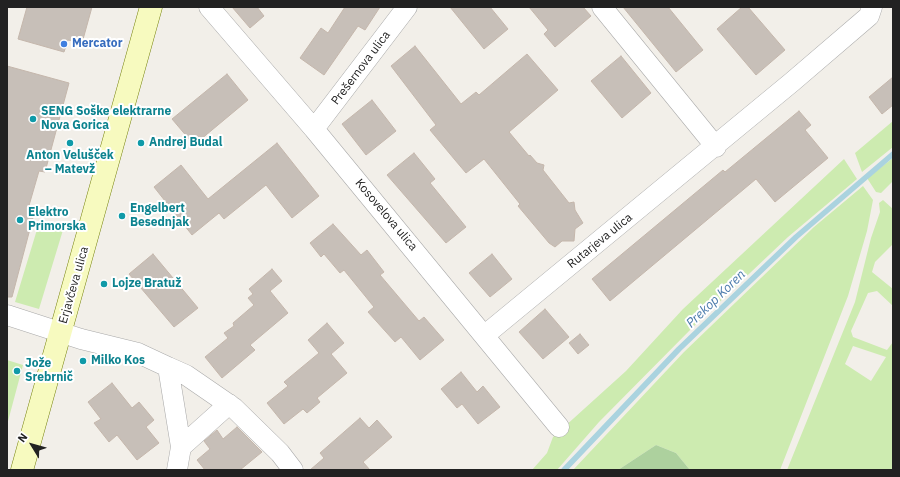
<!DOCTYPE html>
<meta charset="utf-8">
<style>
body{margin:0}
#map{position:relative;width:900px;height:477px;overflow:hidden;background:#f2efe9;font-family:"IBM Plex Sans",sans-serif}
canvas{display:block}
.frame{position:absolute;inset:0;border:8px solid #222;pointer-events:none}
.north{position:absolute;left:12px;top:425px;width:40px;height:40px;-webkit-text-stroke:3px #fff;paint-order:stroke;rotate:307deg;font-size:11px;font-weight:700;line-height:16px;text-align:center;color:#222}
.north::after{content:'';display:block;margin:auto;width:14px;height:18px;background:#222;clip-path:polygon(50% 0,100% 100%,50% 72%,0 100%)}
</style>
<div id="map">
<canvas width="900" height="477"></canvas>
<div class="frame"></div>
<div class="north">N</div>
</div>
<script>
const ctx = document.querySelector('canvas').getContext('2d');
ctx.lineJoin = 'round';
function fill(path, color) { ctx.fillStyle = color; ctx.fill(path, 'evenodd'); }
const toPath = rows => new Path2D(rows.map(r => 'M' + r).join(''));
function strokePath(path, color, width, dash) { ctx.strokeStyle = color; ctx.lineWidth = width; ctx.lineCap = dash ? 'butt' : 'round'; ctx.setLineDash(dash || []); ctx.stroke(path); }
function label(font, color, halo, rows, align = 'center') {
  ctx.font = font + ' "IBM Plex Sans",sans-serif'; ctx.lineWidth = 4; ctx.setLineDash([]); ctx.textBaseline = 'middle'; ctx.strokeStyle = halo; ctx.fillStyle = color; for (const [text, x, y, turn = 0] of rows) {
    ctx.save(); ctx.translate(x, y); ctx.rotate((+turn || 0) * Math.PI / 180); ctx.textAlign = isNaN(turn) ? turn : align; if (halo) ctx.strokeText(text, 0, 0); ctx.fillText(text, 0, 0); ctx.restore();
  }
}
fill(toPath([
 [893,121,893,147,862,172,855,153],
 [893,158,893,181,881,193,876,192,867,178],
 [844,159,857,179,788,237,693,327,599,422,557,470,532,470,547,453,553,437,626,371,683,309],
 [863,186,873,200,867,231,848,296,780,470,690,470,676,453,656,445,618,470,573,470,684,352,814,227],
 [883,200,893,209,893,244,875,262,872,272,893,289,893,306,877,291,868,293,851,331,853,337,887,350,893,342,893,470,787,470,855,302,871,238,880,212,879,203],
 [853,346,886,357,871,381,845,364],
 [39,223,63,230,39,309,15,302],
 [7,360,23,365,7,425]
]), '#cdebb0');
fill(toPath([
 [656,445,676,453,690,470,618,470]
]), '#add19e');
strokePath(toPath([
 [564,470,679,349,796,237,893,154]
]), '#aad3df', 5.5);
const building = toPath([
 [27,7,92,7,82,43,68,40,64,52,18,39,27,7],
 [232,7,257,7,264,16,250,28,232,7],
 [345,7,380,7,365,30,358,26,324,75,300,58,321,28,328,33,345,7],
 [450,7,490,7,508,29,484,49,450,7],
 [529,7,583,7,591,16,555,47,544,34,548,30,529,7],
 [623,7,668,7,703,50,676,72,623,7],
 [742,7,748,7,785,50,756,75,717,29,742,7],
 [415,46,461,104,476,92,479,95,527,54,558,90,509,132,529,156,530,155,537,163,544,165,543,170,569,203,574,202,575,210,583,223,575,229,574,241,562,241,555,247,549,243,518,206,520,204,484,159,466,173,455,160,430,130,436,125,391,66,415,46],
 [621,56,651,93,622,118,591,81,621,56],
 [7,66,69,83,45,172,39,171,28,209,35,210,12,297,7,297,7,66],
 [227,74,248,100,194,145,172,119,227,74],
 [893,77,893,105,882,114,869,97,893,77],
 [372,100,396,131,366,155,342,124,372,100],
 [799,111,811,125,805,130,828,158,775,202,756,179,610,301,592,279,723,170,725,172,799,111],
 [277,143,319,196,292,218,266,185,224,219,219,213,192,235,154,187,181,165,208,199,277,143],
 [414,153,435,179,430,183,466,227,446,243,387,175,414,153],
 [333,224,361,255,367,250,384,272,380,275,419,321,424,317,444,340,420,360,401,337,395,342,368,312,374,307,344,270,340,273,324,254,321,257,310,243,333,224],
 [153,254,198,308,174,327,129,274,153,254],
 [492,254,512,279,490,297,469,273,492,254],
 [272,269,282,281,270,291,288,313,250,345,255,350,222,378,205,357,228,338,224,333,234,326,233,323,254,305,248,298,253,294,249,289,272,269],
 [545,309,569,337,543,359,519,332,545,309],
 [327,323,344,343,331,354,347,373,317,398,320,402,307,413,303,409,284,424,267,403,288,386,284,382,319,353,308,340,327,323],
 [580,334,589,345,578,354,569,343,580,334],
 [461,372,477,392,483,386,500,407,478,424,462,404,457,408,441,389,461,372],
 [112,383,132,408,139,402,154,420,146,427,159,443,137,460,117,435,109,442,94,423,101,419,88,402,112,383],
 [360,418,369,428,377,420,392,437,363,462,370,470,310,470,324,458,320,453,360,418],
 [237,427,262,452,240,470,205,470,197,460,210,449,204,441,217,430,223,439,237,427]
]);
fill(building, '#c7bfb8');
strokePath(building, '#c4b6ab', 1);
const street = toPath([
 [209,7,314,129,559,427],
 [602,7,716,147],
 [314,129,407,7],
 [7,315,81,339,138,353,168,367,181,447,177,470],
 [485,335,792,82,869,16,872,7],
 [168,367,186,375,234,408,280,453,293,470],
 [181,447,229,404]
]);
const secondary = toPath([
 [22,470,151,7]
]);
strokePath(street, '#a9a9a9', 21);
strokePath(secondary, '#707d05', 23);
strokePath(street, '#fff', 20);
strokePath(secondary, '#f7fabf', 22);
for (const [x, y, r, color] of [
 [64,44,4,"#3f7fe0"],
 [33,119,4,"#0f9aa8"],
 [70,143,4,"#0f9aa8"],
 [141,143,4,"#0f9aa8"],
 [122,216,4,"#0f9aa8"],
 [20,220,4,"#0f9aa8"],
 [104,284,4,"#0f9aa8"],
 [83,361,4,"#0f9aa8"],
 [17,371,4,"#0f9aa8"]
]) { const dot = new Path2D(); dot.arc(x, y, r, 0, 2 * Math.PI); ctx.fillStyle = color; ctx.fill(dot); strokePath(dot, '#fff', 1.5); }
label('bold 12px', '#366cbe', '#fff', [
 ["Mercator",72,44]
], 'left');
label('12px', '#222', '#fff', [
 ["Prešernova ulica",361,68,-53],
 ["Kosovelova ulica",386,215,50],
 ["Rutarjeva ulica",600,241,-39],
 ["Erjavčeva ulica",74,285,-74]
]);
label('bold 12px', '#0d838f', '#fff', [
 ["SENG Soške elektrarne",41,112],
 ["Nova Gorica",41,126],
 ["Andrej Budal",149,143],
 ["Anton Velušček",70,156,"center"],
 ["– Matevž",70,170,"center"],
 ["Engelbert",130,209],
 ["Besednjak",130,223],
 ["Elektro",28,213],
 ["Primorska",28,227],
 ["Lojze Bratuž",112,284],
 ["Milko Kos",91,361],
 ["Jože",25,364],
 ["Srebrnič",25,378]
], 'left');
label('italic 13px', '#4a7aab', '#fff', [
 ["Prekop Koren",716,299,-44]
]);
</script>
